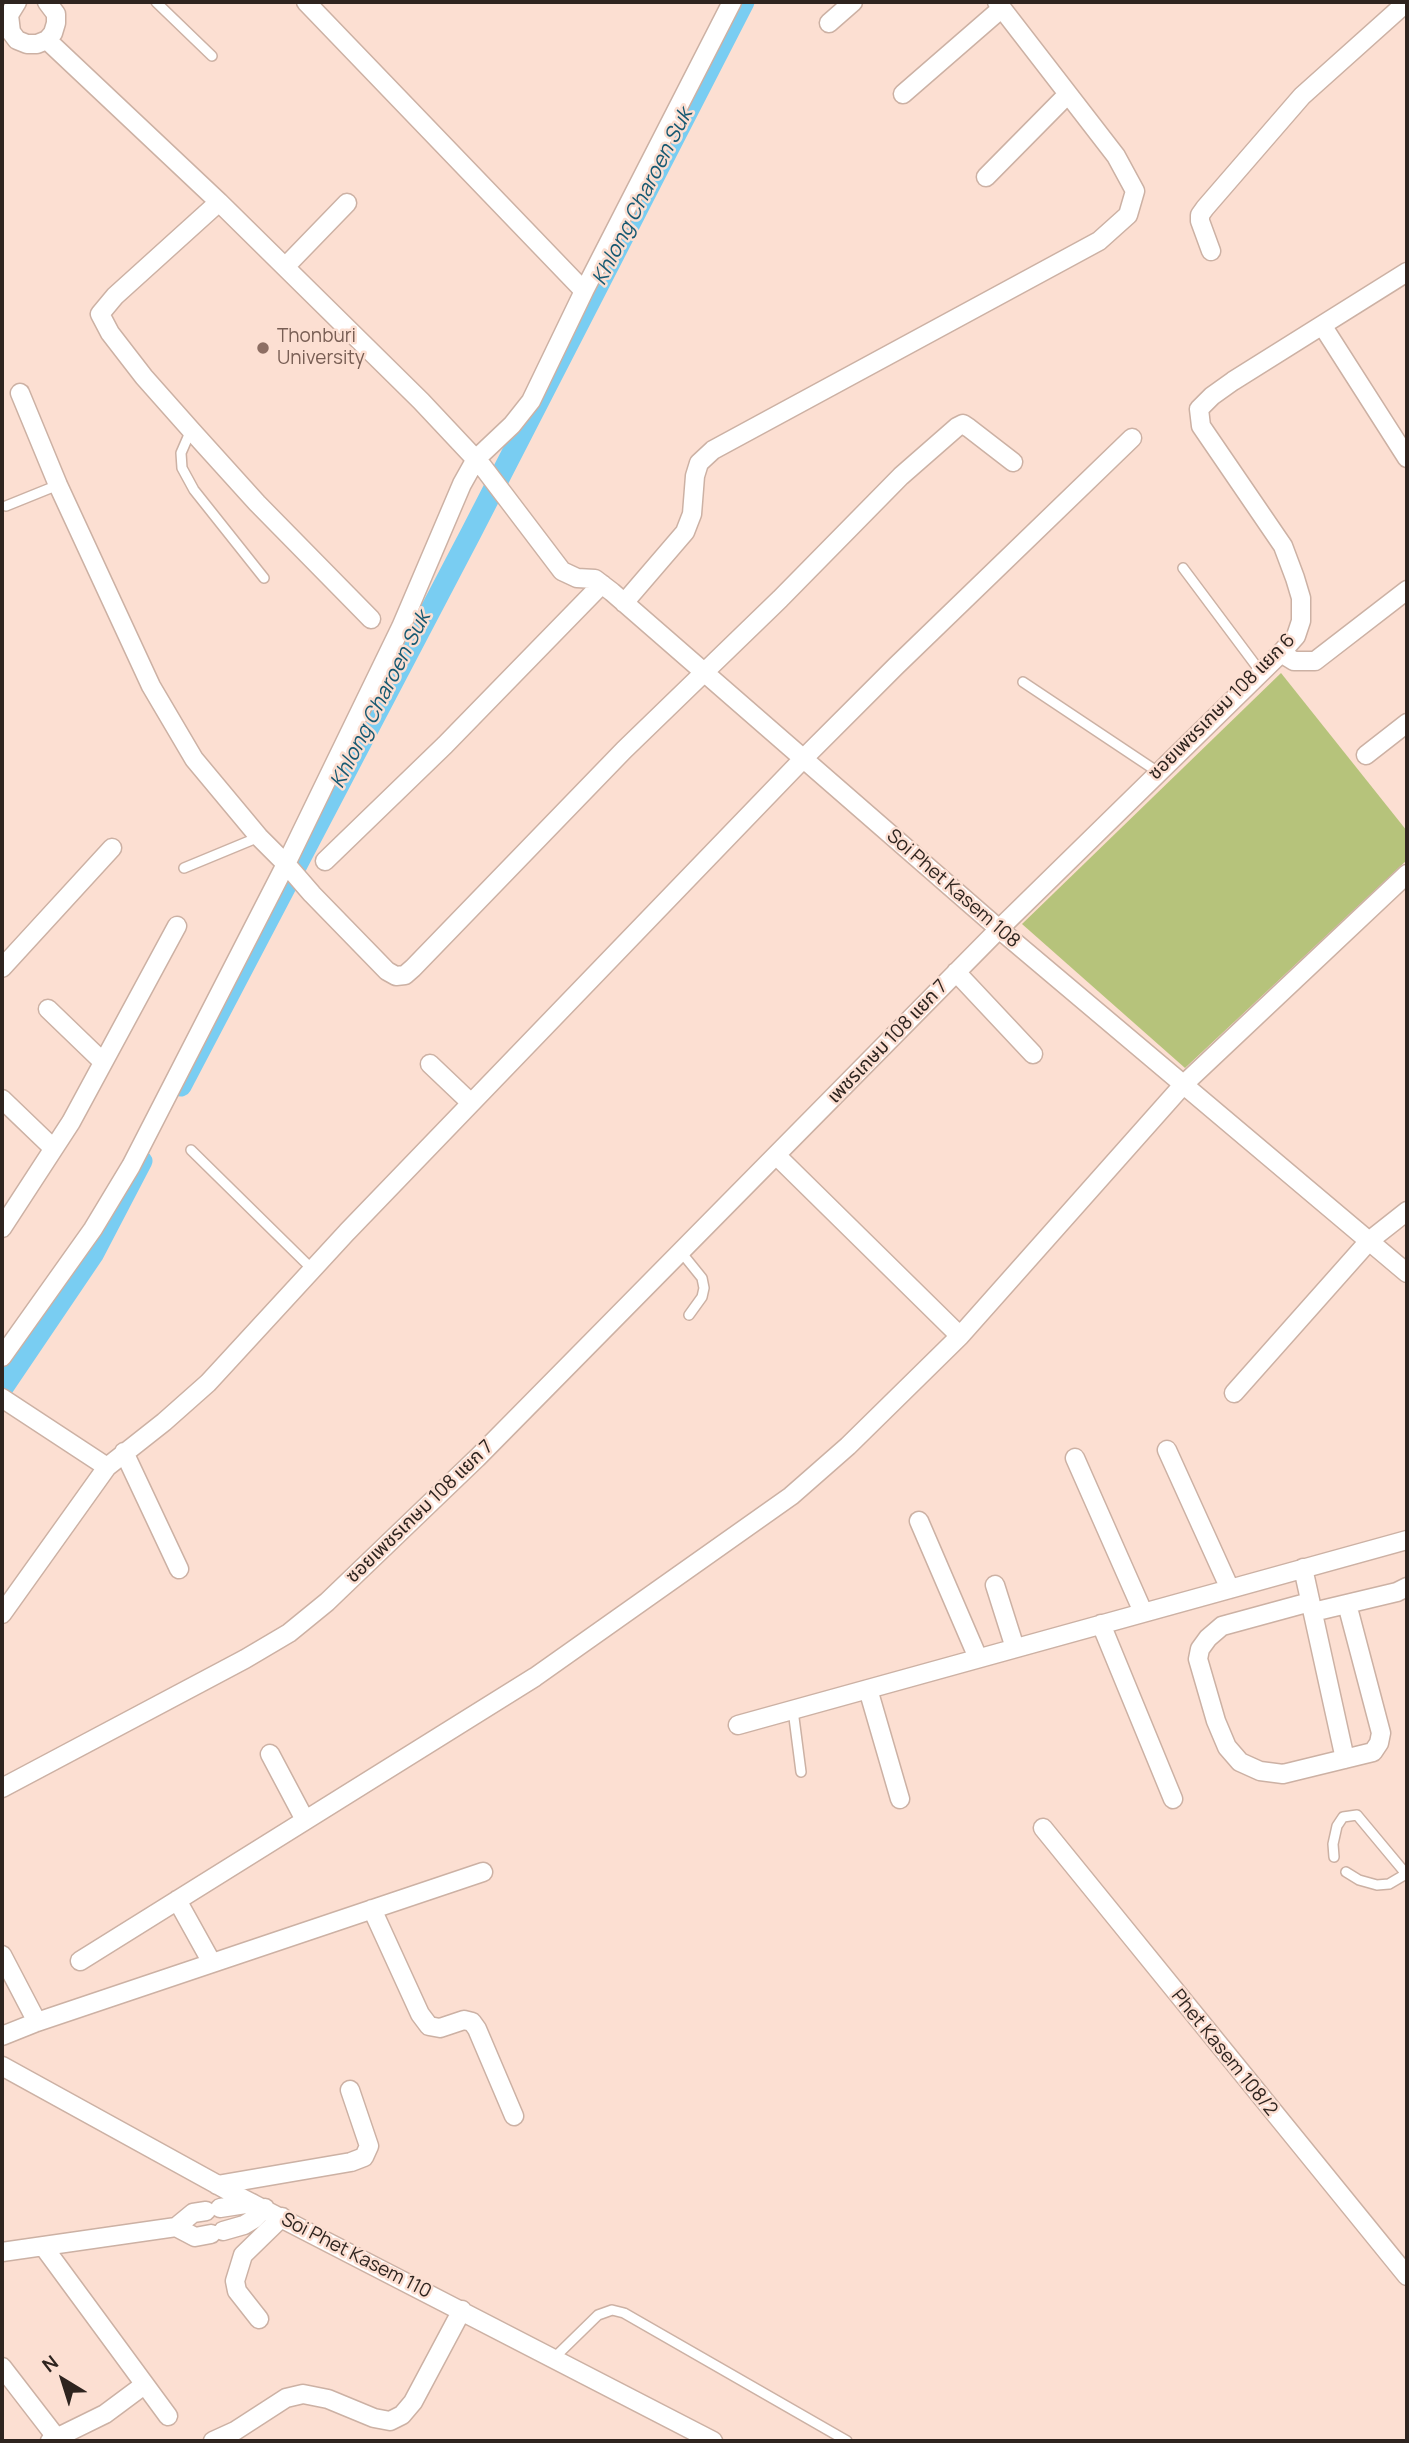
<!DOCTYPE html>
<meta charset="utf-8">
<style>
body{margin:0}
#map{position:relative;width:1409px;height:2443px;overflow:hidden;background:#fcdfd2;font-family:Manrope,sans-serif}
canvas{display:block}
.frame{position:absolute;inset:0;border:4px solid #2e241f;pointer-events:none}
.north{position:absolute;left:28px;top:2345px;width:70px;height:70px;-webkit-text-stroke:5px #fcdfd2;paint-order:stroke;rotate:322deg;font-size:19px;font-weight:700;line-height:28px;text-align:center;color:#2e241f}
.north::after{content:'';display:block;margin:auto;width:24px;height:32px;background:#2e241f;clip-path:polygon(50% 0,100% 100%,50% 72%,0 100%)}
</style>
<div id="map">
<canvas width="1409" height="2443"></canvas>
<div class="frame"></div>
<div class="north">N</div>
</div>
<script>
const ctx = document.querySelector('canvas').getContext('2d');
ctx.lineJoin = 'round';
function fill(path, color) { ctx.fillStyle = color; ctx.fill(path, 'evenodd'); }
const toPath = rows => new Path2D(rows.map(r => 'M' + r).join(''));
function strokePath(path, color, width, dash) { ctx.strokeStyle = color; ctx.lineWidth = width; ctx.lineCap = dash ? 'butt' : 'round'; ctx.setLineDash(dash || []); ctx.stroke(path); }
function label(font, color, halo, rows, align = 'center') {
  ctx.font = font + ' Manrope,"Noto Sans Thai",sans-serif'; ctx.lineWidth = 5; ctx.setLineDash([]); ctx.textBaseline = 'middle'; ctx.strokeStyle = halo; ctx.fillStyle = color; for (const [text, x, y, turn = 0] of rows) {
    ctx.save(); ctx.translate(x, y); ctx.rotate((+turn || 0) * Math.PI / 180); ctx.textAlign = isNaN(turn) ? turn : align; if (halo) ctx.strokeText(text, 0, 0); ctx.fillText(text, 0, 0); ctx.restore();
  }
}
fill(toPath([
 [1281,673,1407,831,1407,860,1185,1068,1022,924]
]), '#b6c37b');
strokePath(toPath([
 [181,1086,471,533,744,2],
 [2,1389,94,1253,142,1161]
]), '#79cdf2', 21);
const lane = toPath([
 [156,2,212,56],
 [191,430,181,453,182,468,194,490,264,578],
 [6,506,58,485],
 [1183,568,1260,671],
 [1023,682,1158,772],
 [184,868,259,837],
 [191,1150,312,1269],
 [681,1252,702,1278,704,1288,702,1297,689,1315],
 [793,1710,801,1772],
 [1334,1857,1333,1844,1337,1826,1343,1817,1357,1815,1407,1875],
 [1346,1872,1359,1880,1377,1885,1389,1884,1406,1874],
 [554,2358,598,2315,612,2310,624,2313,847,2441]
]);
const street = toPath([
 [17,2,9,15,11,32,17,40,27,44,37,44,47,40,53,33,56,23,56,14,47,2],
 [306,2,584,291],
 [829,23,853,2],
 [47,40,219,202,421,401,483,467,562,571,577,578,595,579,612,592,999,929,1407,1273],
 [903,94,1002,8],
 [986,177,1068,94],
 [219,202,115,296,100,314,110,333,144,377,191,430,257,503,371,619],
 [1211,251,1200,221,1200,215,1205,208,1302,96,1407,2],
 [285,267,347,203],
 [1322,325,1407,458],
 [20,393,58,485,151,686,194,759,259,837,286,864,312,894,387,971,396,976,405,975,413,968,624,750,780,599,901,476,957,427,963,424,969,428,1013,462],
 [624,603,685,532,692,514,695,476,699,463,713,450,1099,241,1128,215,1135,191,1116,156,997,2],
 [1281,653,1294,661,1315,661,1407,590],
 [1366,755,1407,723],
 [325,861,445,745,602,584],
 [2,968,112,848],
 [956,972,1033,1054],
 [48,1009,103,1062],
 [430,1064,471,1103],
 [2,1099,53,1148],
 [777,1156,960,1336],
 [2,1228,71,1122,177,926],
 [2,1357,93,1229,131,1166,286,864,401,627,462,484,476,459,512,425,531,401,584,291,732,2],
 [1234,1393,1369,1241,1407,1211],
 [2,1398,107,1467],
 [1167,1450,1230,1589],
 [124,1452,179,1569],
 [1075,1458,1143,1612],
 [919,1521,978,1658],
 [1303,1568,1345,1759],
 [995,1585,1015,1648],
 [1310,1602,1222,1626,1208,1638,1200,1649,1198,1659,1216,1721,1227,1747,1240,1762,1260,1771,1283,1774,1373,1752,1379,1743,1381,1733,1347,1604],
 [1313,1612,1397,1592,1407,1587],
 [2,1614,107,1467,164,1422,208,1383,347,1232,803,759,896,666,1132,438],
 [1101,1624,1173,1799],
 [868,1689,900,1799],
 [738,1725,1407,1540],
 [270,1754,305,1820],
 [2,1788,245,1659,289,1633,327,1602,477,1458,999,929,1281,653,1296,636,1301,621,1301,598,1295,578,1283,546,1201,426,1199,409,1212,396,1233,381,1407,272],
 [1043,1828,1407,2276],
 [177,1900,212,1963],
 [372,1909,420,2014,429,2026,440,2028,464,2020,472,2022,477,2029,514,2116],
 [2,1955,37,2022],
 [80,1961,535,1677,791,1496,848,1446,960,1336,1183,1085,1407,874],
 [2,2036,37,2022,483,1872],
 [2,2066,238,2196,713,2441],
 [217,2185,351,2162,364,2157,369,2146,350,2090],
 [220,2208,252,2203],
 [176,2227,195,2237,211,2234],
 [223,2231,244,2225,254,2219,265,2208],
 [43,2246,168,2416],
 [2,2252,176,2227,193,2213,206,2211],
 [259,2319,237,2291,235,2281,243,2255,282,2217],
 [2,2367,56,2437],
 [50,2441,105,2414,144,2385],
 [213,2441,235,2431,286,2398,303,2394,328,2399,374,2418,390,2421,402,2415,413,2402,462,2310]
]);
strokePath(lane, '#ccb1a4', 12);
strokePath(street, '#ccb1a4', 21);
strokePath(lane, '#fff', 9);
strokePath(street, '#fff', 18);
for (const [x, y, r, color] of [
 [263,348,7,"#8d6e63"]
]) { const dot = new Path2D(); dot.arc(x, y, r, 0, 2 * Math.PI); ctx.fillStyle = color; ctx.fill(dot); strokePath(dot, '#fcdfd2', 2.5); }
label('19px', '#785e54', '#fcdfd2', [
 ["Thonburi",277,337],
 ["University",277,359]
], 'left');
label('19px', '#2e241f', '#fcdfd2', [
 ["ซอยเพชรเกษม 108 แยก 6",1222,707,-45],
 ["Soi Phet Kasem 108",953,889,41],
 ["เพชรเกษม 108 แยก 7",888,1042,-46],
 ["ซอยเพชรเกษม 108 แยก 7",420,1512,-44],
 ["Phet Kasem 108/2",1224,2053,51],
 ["Soi Phet Kasem 110",356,2256,27]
]);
label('italic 21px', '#165972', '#fcdfd2', [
 ["Khlong Charoen Suk",643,197,-63],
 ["Khlong Charoen Suk",381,700,-63]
]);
</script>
